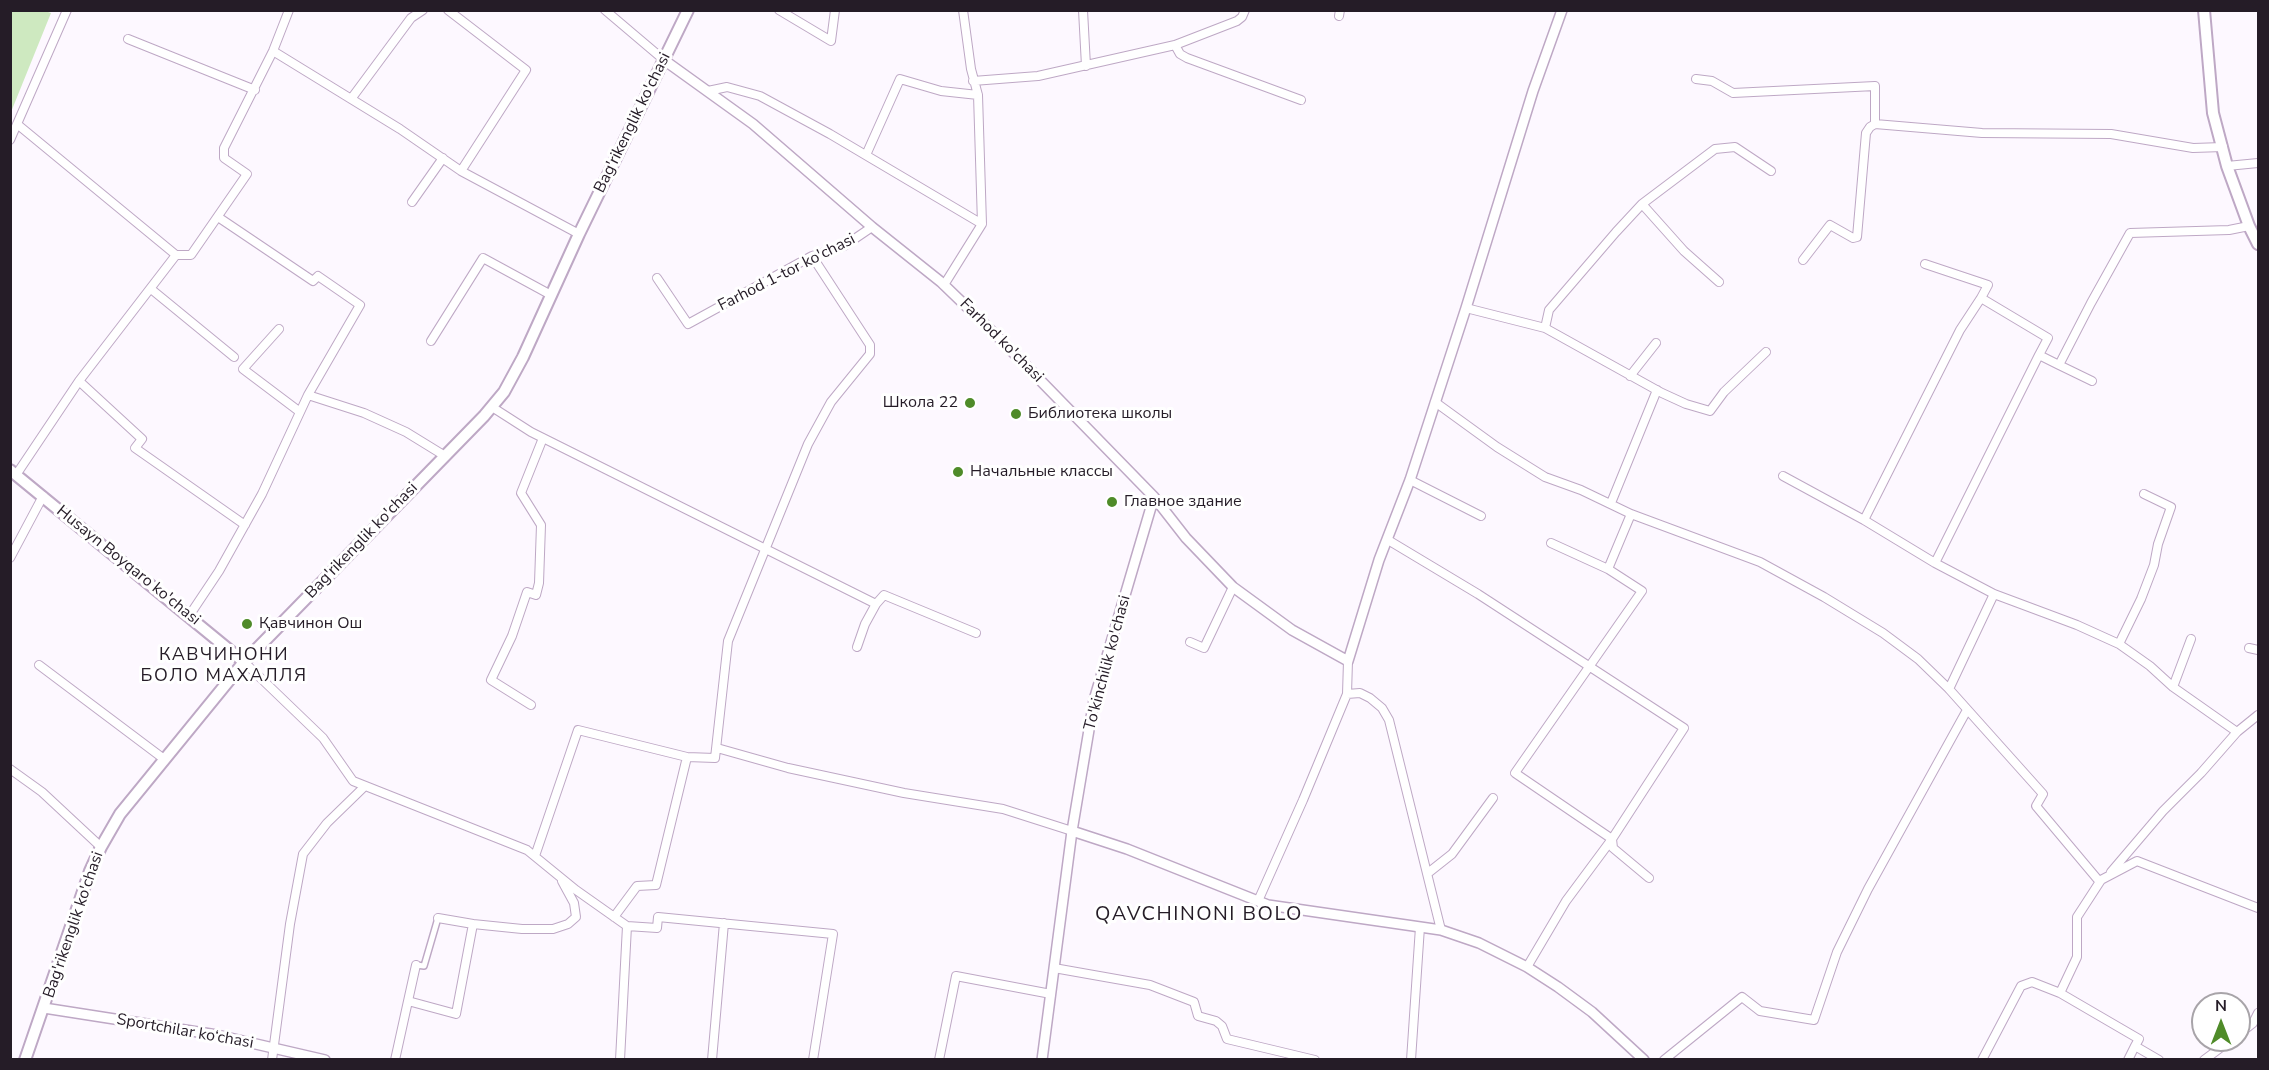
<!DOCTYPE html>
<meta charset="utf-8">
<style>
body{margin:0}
#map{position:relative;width:2269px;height:1070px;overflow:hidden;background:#fdf8ff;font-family:"Nunito Sans",sans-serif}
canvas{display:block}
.frame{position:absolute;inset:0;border:12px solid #251c27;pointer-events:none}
.north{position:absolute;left:2191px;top:992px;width:60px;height:60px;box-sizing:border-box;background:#fff;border:2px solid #a8a4a9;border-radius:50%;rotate:0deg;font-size:16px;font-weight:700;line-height:24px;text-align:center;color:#251c27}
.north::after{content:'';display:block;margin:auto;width:21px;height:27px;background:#4f8b29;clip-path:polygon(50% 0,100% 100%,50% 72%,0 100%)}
</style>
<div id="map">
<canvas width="2269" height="1070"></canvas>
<div class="frame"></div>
<div class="north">N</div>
</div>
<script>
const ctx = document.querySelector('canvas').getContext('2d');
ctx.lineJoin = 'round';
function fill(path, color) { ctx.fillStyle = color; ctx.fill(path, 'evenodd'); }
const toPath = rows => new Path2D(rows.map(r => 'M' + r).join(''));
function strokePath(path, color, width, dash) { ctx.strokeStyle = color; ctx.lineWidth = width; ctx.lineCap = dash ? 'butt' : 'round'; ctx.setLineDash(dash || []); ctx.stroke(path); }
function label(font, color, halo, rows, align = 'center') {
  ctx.font = font + ' "Nunito Sans",sans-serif'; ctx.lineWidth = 6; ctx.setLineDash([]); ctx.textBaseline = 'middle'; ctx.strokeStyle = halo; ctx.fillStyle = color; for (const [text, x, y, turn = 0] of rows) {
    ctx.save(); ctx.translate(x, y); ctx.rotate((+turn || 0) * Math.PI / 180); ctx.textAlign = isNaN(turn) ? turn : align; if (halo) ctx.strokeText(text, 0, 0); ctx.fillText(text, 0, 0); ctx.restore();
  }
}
fill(toPath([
 [11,10,45,11,51,13,11,112]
]), '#cee9c0');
const pedestrian = toPath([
 [416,965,424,966,438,918]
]);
const minor = toPath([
 [448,10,526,70,461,171],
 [605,10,664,60],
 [779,10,831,41,835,10],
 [1083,10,1086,66],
 [1339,16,1340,10],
 [128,39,255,90],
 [1175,45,1180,54,1187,58,1301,100],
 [273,51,400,129,461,171,579,234],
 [1696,79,1712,81,1733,93,1875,86,1875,124],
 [973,81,1038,76,1175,45,1237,21,1242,17,1245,10],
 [708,91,727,87,760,96,830,134,982,224],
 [351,99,411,18,423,10],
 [17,124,176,255,191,255,247,174,224,158,224,148,273,51,289,10],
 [10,140,67,10],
 [866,155,900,79,941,91,978,95],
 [2227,166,2258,163],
 [412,202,443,158],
 [1642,204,1684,251,1719,282],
 [1803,260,1830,225,1853,238,1857,237,1866,133,1870,127,1875,124,1982,133,2111,134,2193,148,2223,147],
 [1925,264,1988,285,1981,298],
 [657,278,688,324,812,256,844,246,872,227],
 [944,285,982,224,978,95,971,69,963,10],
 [151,289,234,357],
 [1466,308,1545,328,1662,393,1686,404,1710,411,1724,392,1766,352],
 [1545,328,1549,310,1616,232,1642,204,1715,149,1735,147,1771,171],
 [279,329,243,369,300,412],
 [431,341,483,258,551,295],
 [2059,365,2092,381],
 [1630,376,1656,343],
 [79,381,142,439,135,448,245,525],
 [308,395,364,413,406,432,445,456],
 [1435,402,1497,447,1545,477,1581,490,1631,514,1760,562,1824,597,1883,633,1918,659,1949,689,2043,794,2036,806,2099,881,2137,861,2258,908],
 [492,407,531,432,876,604,884,595,976,633],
 [16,475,79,381,176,255],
 [1783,476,1864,520,1935,563,1994,594,2077,625,2119,644,2150,666,2173,687,2237,732,2258,715],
 [1410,480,1481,516],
 [1611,503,1657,390],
 [1864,520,1960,330,1981,298,2048,338,2039,355],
 [1388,540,1478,594,1684,728,1612,839,1566,901,1527,967],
 [1551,543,1608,569,1631,514],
 [10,558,43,496],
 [1935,563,2039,355,2059,365,2091,303,2130,233,2229,230,2249,226],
 [1608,569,1642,591,1515,773,1612,839,1613,848,1649,878],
 [189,616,219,571,262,494,308,395,360,305,318,276,313,281,218,217],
 [1190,642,1204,648,1233,587],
 [2119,644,2141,599,2154,565,2158,544,2171,507,2144,494],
 [857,647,865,624,876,604],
 [2249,648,2258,650],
 [244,662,323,738,353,781,527,850,576,890,627,926,657,928,658,917,833,934,813,1060],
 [39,665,164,759],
 [2173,687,2191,639],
 [1949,689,1994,594],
 [1347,694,1360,693,1370,698,1382,708,1389,720,1441,930],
 [531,705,491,680,512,636,527,592,536,595,539,583,541,525,521,493,543,438],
 [717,748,788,768,904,793,1003,809,1072,831],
 [10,769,42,792,101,847],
 [535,856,578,730,687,757,715,758,728,641,808,444,831,402,870,354,870,345,812,256],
 [2111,872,2163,811,2201,773,2237,732],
 [1428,873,1452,854,1493,798],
 [1258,901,1303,800,1347,694,1348,661],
 [614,917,637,886,656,885,687,757],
 [438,918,473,924],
 [1054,968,1150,985,1194,1002,1198,1016,1216,1021,1222,1026,1227,1039,1315,1060],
 [2060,993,2139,1039,2135,1046,2159,1060],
 [408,1001,416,965],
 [2239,1034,2253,1023,2258,1013],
 [272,1060,290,924,303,854,327,823,364,787],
 [395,1060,408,1001,456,1014,473,924,522,929,553,929,568,924,576,917,574,903,562,881],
 [620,1060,627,926],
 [712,1060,724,923],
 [939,1060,956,976,1051,994],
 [1411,1060,1420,927],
 [1664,1060,1742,997,1760,1011,1814,1020,1837,952,1868,889,1967,710],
 [1982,1060,2021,986,2032,982,2060,993,2077,957,2077,917,2101,880],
 [2128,1060,2135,1046],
 [2204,1060,2231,1040]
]);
const tertiary = toPath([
 [664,60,753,124,872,227,941,282,1001,340,1154,497,1186,538,1233,587,1292,630,1348,661,1379,560,1410,480,1466,308,1533,91,1562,10],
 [1072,831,1127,849,1268,905,1441,930,1479,943,1527,967,1558,987,1592,1012,1644,1060],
 [44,1008,217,1035,325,1060],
 [1042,1060,1072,831,1094,700,1154,497]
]);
const secondary = toPath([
 [2204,10,2213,113,2227,166,2249,226,2258,244],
 [10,470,244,662],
 [25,1060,90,871,101,847,120,814,244,662,484,416,504,392,523,357,579,234,688,10]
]);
strokePath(pedestrian, '#bea8c5', 8);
strokePath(minor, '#bea8c5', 10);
strokePath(tertiary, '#bea8c5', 12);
strokePath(secondary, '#bea8c5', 14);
strokePath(pedestrian, '#fff', 5);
strokePath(minor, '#fff', 8);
strokePath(tertiary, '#fff', 9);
strokePath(secondary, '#fff', 10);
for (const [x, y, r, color] of [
 [970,403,6,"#4f8b29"],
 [1016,414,6,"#4f8b29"],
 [958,472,6,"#4f8b29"],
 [1112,502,6,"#4f8b29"],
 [247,624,6,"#4f8b29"]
]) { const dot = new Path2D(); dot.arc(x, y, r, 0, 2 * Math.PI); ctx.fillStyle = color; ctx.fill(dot); strokePath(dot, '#fff', 2); }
label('16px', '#251c27', '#fff', [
 ["Bag'rikenglik ko'chasi",633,123,-64],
 ["Farhod 1-tor ko'chasi",787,273,-27],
 ["Farhod ko'chasi",1001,341,45],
 ["Bag'rikenglik ko'chasi",362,541,-46],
 ["Husayn Boyqaro ko'chasi",128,566,39],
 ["To'kinchilik ko'chasi",1108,663,-75],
 ["Bag'rikenglik ko'chasi",74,925,-71],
 ["Sportchilar ko‘chasi",185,1032,10]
]);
label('16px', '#251c27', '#fff', [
 ["Школа 22",958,403,"right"],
 ["Библиотека школы",1028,414],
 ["Начальные классы",970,472],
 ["Главное здание",1124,502],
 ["Қавчинон Ош",259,624]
], 'left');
ctx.letterSpacing = '1.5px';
label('18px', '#251c27', '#fff', [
 ["КАВЧИНОНИ",224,656],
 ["БОЛО МАХАЛЛЯ",224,677]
]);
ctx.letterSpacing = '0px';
ctx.letterSpacing = '1.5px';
label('20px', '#251c27', '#fff', [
 ["QAVCHINONI BOLO",1199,915]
]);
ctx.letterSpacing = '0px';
</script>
